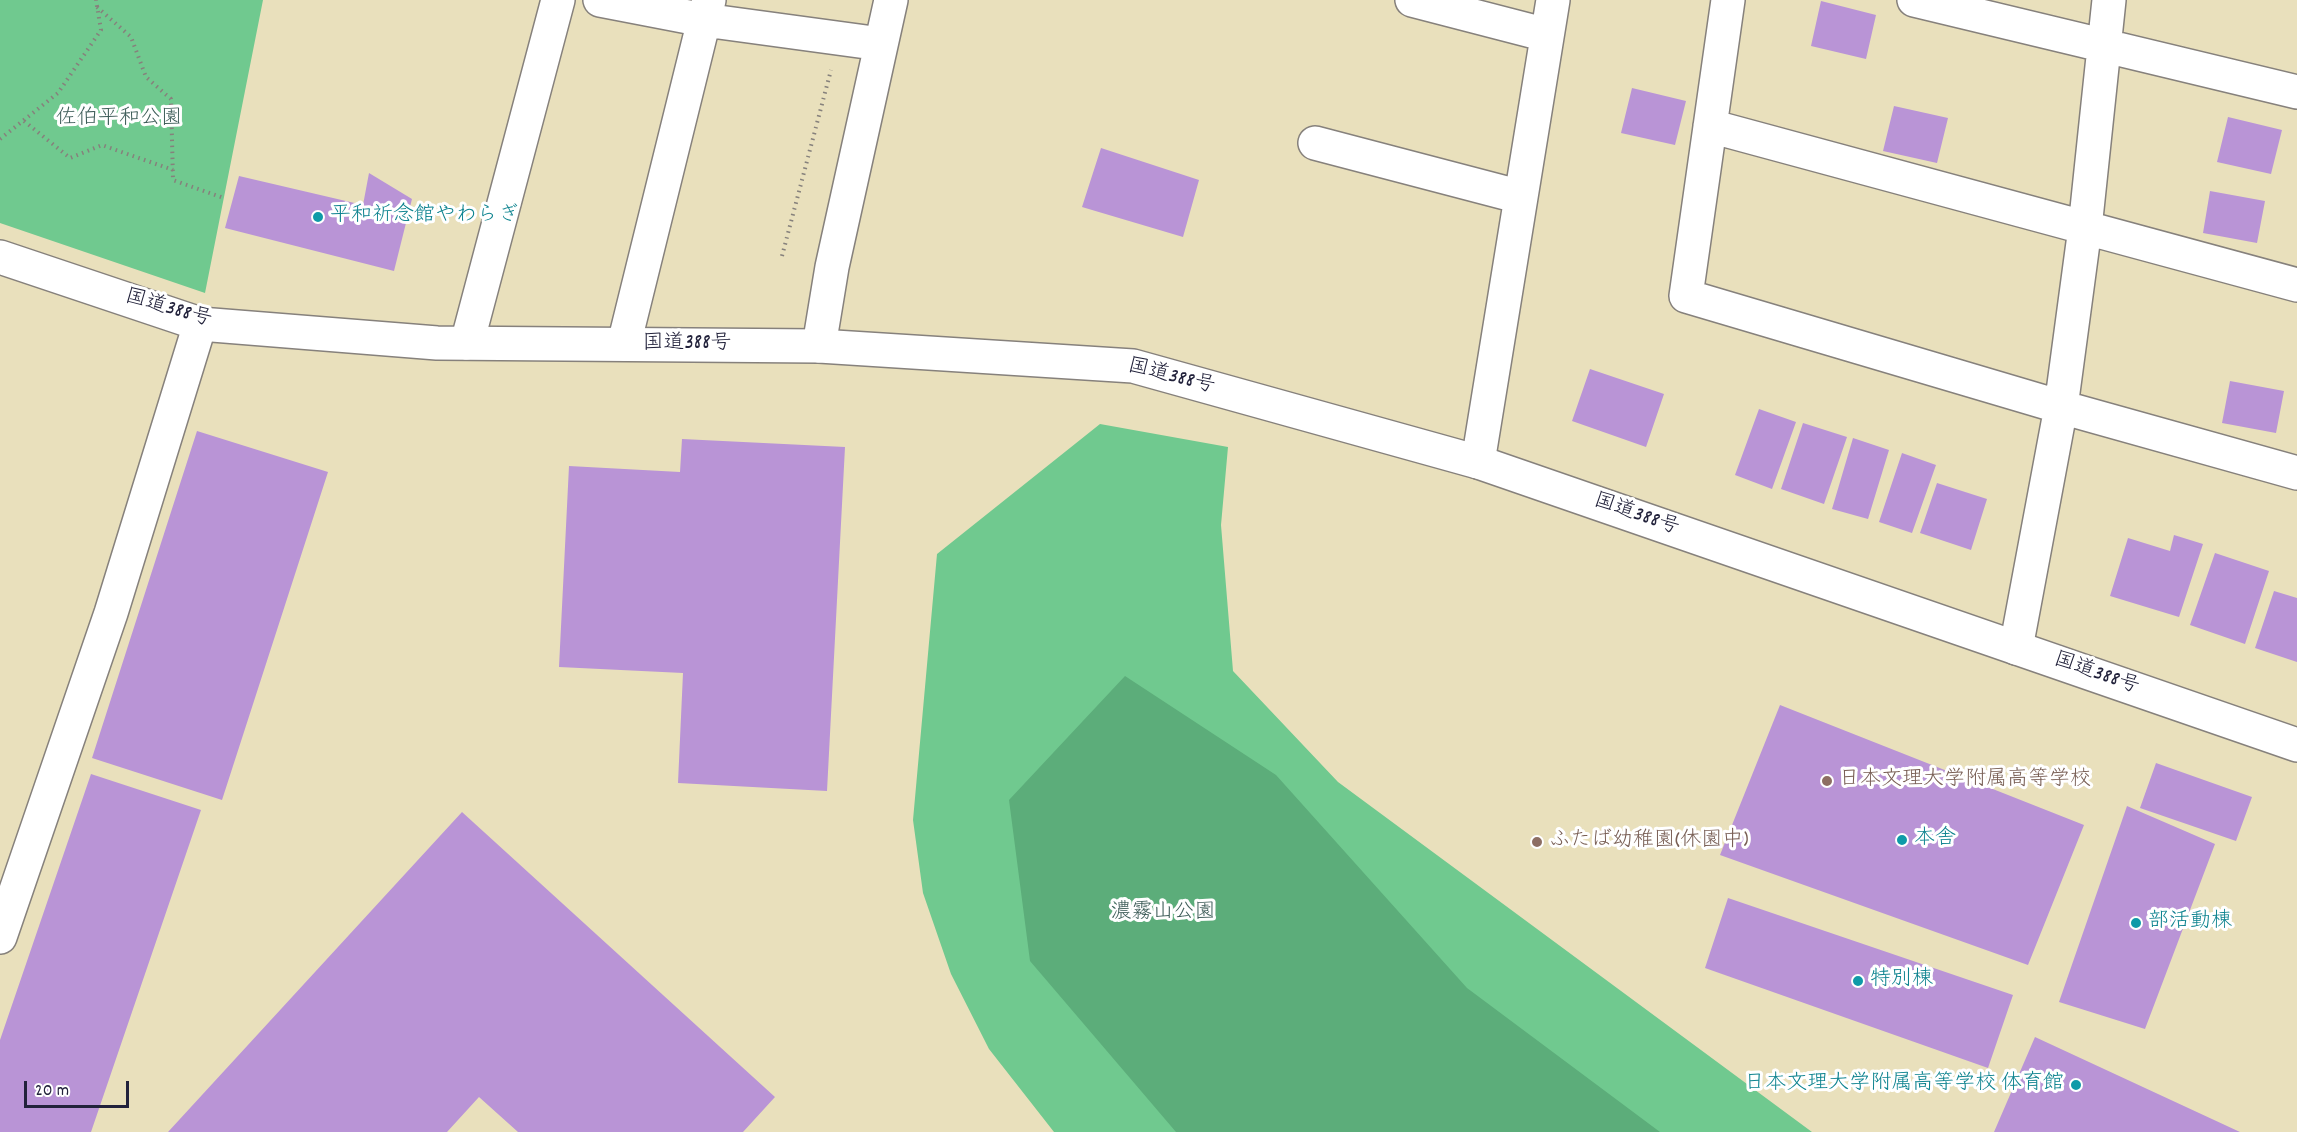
<!DOCTYPE html>
<meta charset="utf-8">
<style>
body{margin:0}
#map{position:relative;width:2297px;height:1132px;overflow:hidden;background:#e9e0bc;font-family:Dekko,sans-serif}
canvas{display:block}
.scale{position:absolute;left:24px;top:1081px;width:105px;height:27px;box-sizing:border-box;border:3px solid #22223b;border-top:0;padding-left:8px;font-size:18px;line-height:21px;white-space:nowrap;color:#22223b;-webkit-text-stroke:4px #fff;paint-order:stroke}
</style>
<div id="map">
<canvas width="2297" height="1132"></canvas>
<div class="scale">20 m</div>
</div>
<script>
const ctx = document.querySelector('canvas').getContext('2d');
ctx.lineJoin = 'round';
function fill(path, color) { ctx.fillStyle = color; ctx.fill(path, 'evenodd'); }
const toPath = rows => new Path2D(rows.map(r => 'M' + r).join(''));
function strokePath(path, color, width, dash) { ctx.strokeStyle = color; ctx.lineWidth = width; ctx.lineCap = dash ? 'butt' : 'round'; ctx.setLineDash(dash || []); ctx.stroke(path); }
function label(font, color, halo, rows, align = 'center') {
  ctx.font = font + ' Dekko,"Klee One",sans-serif'; ctx.lineWidth = 6; ctx.setLineDash([]); ctx.textBaseline = 'middle'; ctx.strokeStyle = halo; ctx.fillStyle = color; for (const [text, x, y, turn = 0] of rows) {
    ctx.save(); ctx.translate(x, y); ctx.rotate((+turn || 0) * Math.PI / 180); ctx.textAlign = isNaN(turn) ? turn : align; if (halo) ctx.strokeText(text, 0, 0); ctx.fillText(text, 0, 0); ctx.restore();
  }
}
fill(toPath([
 [0,0,263,0,205,293,0,223],
 [1100,424,1228,447,1221,525,1233,671,1338,782,1812,1132,1054,1132,989,1049,951,974,923,893,913,820,937,554]
]), '#70c98f');
fill(toPath([
 [1125,676,1276,775,1467,988,1660,1132,1176,1132,1030,961,1009,800]
]), '#5cad7a');
fill(toPath([
 [1821,1,1876,15,1866,59,1811,46],
 [1632,88,1686,101,1675,145,1621,133],
 [1894,106,1948,118,1937,163,1883,151],
 [2228,117,2282,130,2271,174,2217,162],
 [1101,148,1199,180,1183,237,1082,207],
 [369,173,412,199,394,271,225,228,239,176,363,205],
 [2210,191,2265,201,2257,243,2203,233],
 [1590,369,1664,394,1646,447,1572,421],
 [2230,381,2284,391,2276,433,2222,423],
 [1759,409,1796,422,1772,489,1735,475],
 [1803,423,1847,437,1824,504,1781,489],
 [197,431,328,472,222,800,92,758],
 [1853,438,1889,450,1868,519,1832,509],
 [682,439,845,447,827,791,678,783,683,673,559,667,569,466,680,472],
 [1902,453,1936,465,1912,533,1879,522],
 [1937,483,1987,499,1971,550,1920,533],
 [2174,535,2203,544,2179,617,2110,596,2128,538,2170,551],
 [2215,553,2269,571,2245,644,2190,625],
 [2274,591,2297,598,2297,662,2255,648],
 [1780,705,2084,825,2028,965,1720,855],
 [2156,763,2252,797,2236,841,2140,808],
 [91,774,201,810,91,1132,0,1132,0,1040],
 [2127,806,2215,844,2145,1029,2059,1002],
 [462,812,775,1097,743,1132,518,1132,479,1097,447,1132,168,1132],
 [1728,898,2013,995,1988,1068,1705,968],
 [2035,1037,2240,1132,1994,1132]
]), '#b994d6');
const minor = toPath([
 [600,0,704,20,881,44],
 [1412,0,1547,35],
 [1728,0,1686,296,2061,407,2297,473],
 [1914,0,2297,92],
 [1710,126,2297,285],
 [1315,143,1521,197],
 [467,343,558,0],
 [624,344,709,0],
 [819,346,832,267,891,0],
 [1478,462,1553,0],
 [2016,648,2061,407,2085,228,2109,0],
 [0,937,111,613,200,324]
]);
const highway = toPath([
 [0,257,200,324,437,343,819,346,1133,366,1478,462,2297,745]
]);
strokePath(minor, '#86817c', 36);
strokePath(highway, '#86817c', 36);
strokePath(toPath([
 [97,7,131,37,146,77,171,99,173,180,224,198],
 [24,121,70,158,102,145,173,170],
 [0,139,58,93,101,30,96,0],
 [782,256,831,70]
]), '#86817c', 4, [1.5, 4.5]);
strokePath(minor, '#fff', 33);
strokePath(highway, '#fff', 33);
for (const [x, y, r, color] of [
 [318,217,6,"#0f9aa8"],
 [1827,781,6,"#8d6e63"],
 [1902,840,6,"#0f9aa8"],
 [1537,842,6,"#8d6e63"],
 [2136,923,6,"#0f9aa8"],
 [1858,981,6,"#0f9aa8"],
 [2076,1085,6,"#0f9aa8"]
]) { const dot = new Path2D(); dot.arc(x, y, r, 0, 2 * Math.PI); ctx.fillStyle = color; ctx.fill(dot); strokePath(dot, '#fff', 2); }
label('21px', '#3d5c58', '#fff', [
 ["佐伯平和公園",119,120],
 ["濃霧山公園",1163,914]
]);
label('21px', '#0d838f', '#fff', [
 ["平和祈念館やわらぎ",330,217],
 ["本舎",1914,840],
 ["部活動棟",2148,923],
 ["特別棟",1870,981],
 ["日本文理大学附属高等学校 体育館",2064,1085,"right"]
], 'left');
label('21px', '#22223b', '#fff', [
 ["国道388号",168,310,16],
 ["国道388号",687,345],
 ["国道388号",1171,378,14],
 ["国道388号",1636,516,19],
 ["国道388号",2096,675,19]
]);
label('21px', '#785e54', '#fff', [
 ["日本文理大学附属高等学校",1839,781],
 ["ふたば幼稚園(休園中)",1549,842]
], 'left');
</script>
